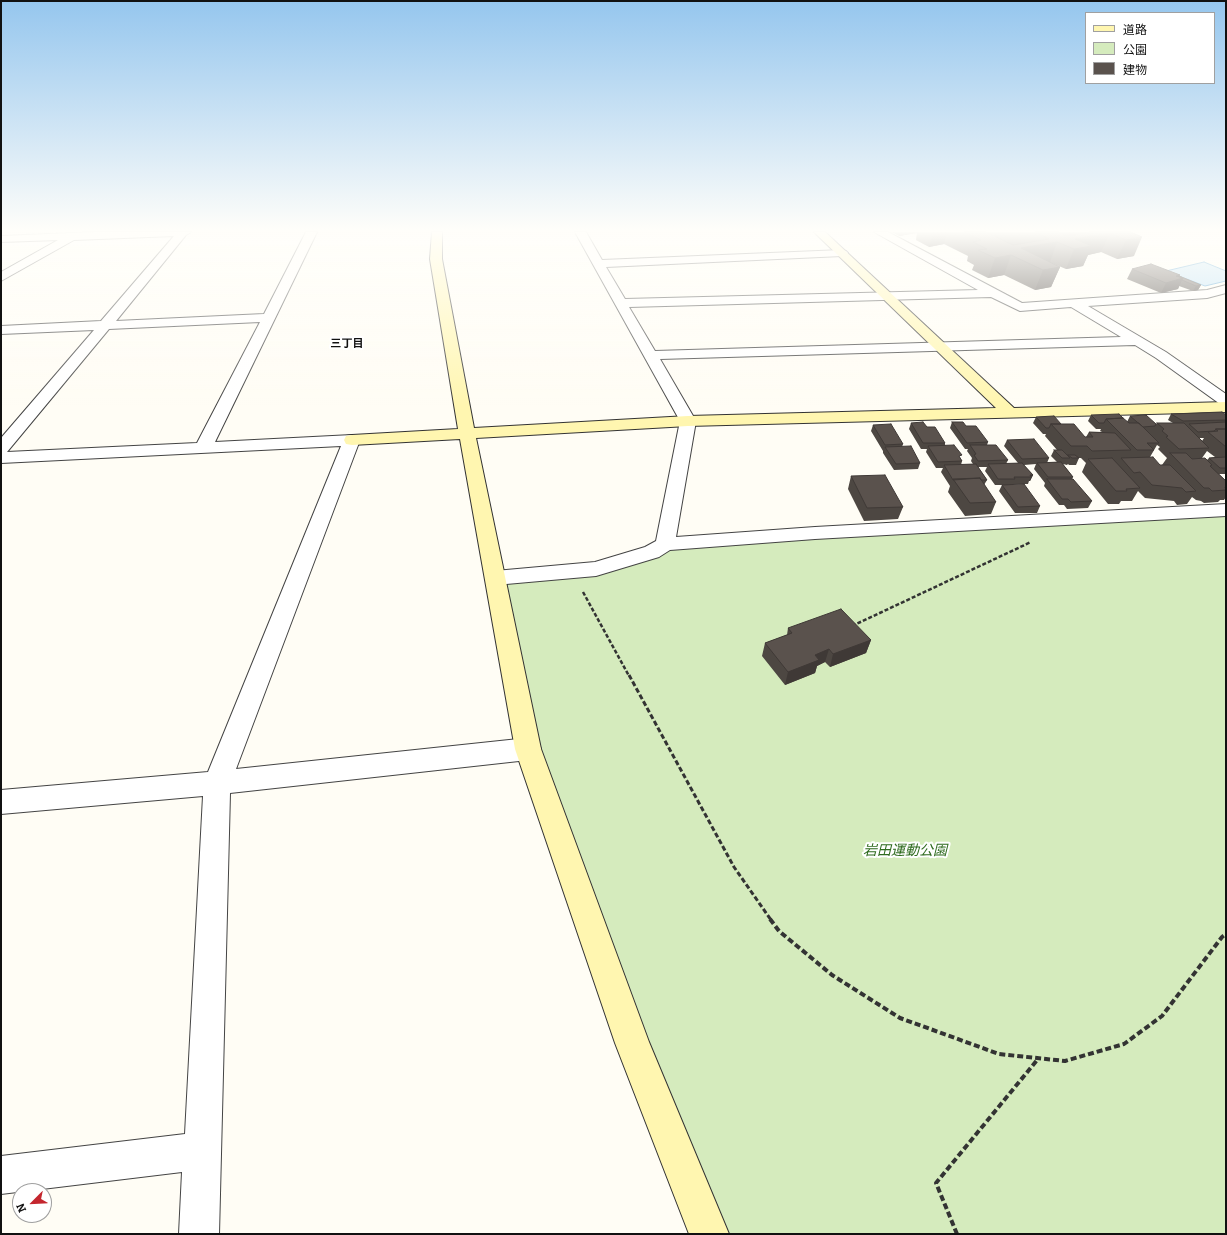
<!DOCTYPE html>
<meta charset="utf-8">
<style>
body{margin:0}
#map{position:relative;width:1227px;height:1235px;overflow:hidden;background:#fffdf5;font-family:Bitter,"Noto Sans JP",serif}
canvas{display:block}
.frame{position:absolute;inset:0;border:2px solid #111;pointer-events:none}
.legend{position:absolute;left:1085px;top:12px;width:130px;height:72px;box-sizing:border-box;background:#fff;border:1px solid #a0a0a0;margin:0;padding:5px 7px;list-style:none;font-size:12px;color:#111}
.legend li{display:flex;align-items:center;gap:8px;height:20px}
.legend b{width:20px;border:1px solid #a0a0a0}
.north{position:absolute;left:12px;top:1183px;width:40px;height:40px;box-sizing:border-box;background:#fff;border:1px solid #a0a0a0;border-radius:50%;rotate:246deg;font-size:11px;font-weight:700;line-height:16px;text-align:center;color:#111}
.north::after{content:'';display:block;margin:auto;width:14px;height:18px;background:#c4262e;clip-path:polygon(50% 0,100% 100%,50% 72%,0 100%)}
</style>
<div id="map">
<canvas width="1227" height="1235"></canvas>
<div class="frame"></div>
<ul class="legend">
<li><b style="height:5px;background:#fff6b0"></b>道路</li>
<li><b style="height:11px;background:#d5ebbd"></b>公園</li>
<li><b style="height:11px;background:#5a524d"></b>建物</li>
</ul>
<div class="north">N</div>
</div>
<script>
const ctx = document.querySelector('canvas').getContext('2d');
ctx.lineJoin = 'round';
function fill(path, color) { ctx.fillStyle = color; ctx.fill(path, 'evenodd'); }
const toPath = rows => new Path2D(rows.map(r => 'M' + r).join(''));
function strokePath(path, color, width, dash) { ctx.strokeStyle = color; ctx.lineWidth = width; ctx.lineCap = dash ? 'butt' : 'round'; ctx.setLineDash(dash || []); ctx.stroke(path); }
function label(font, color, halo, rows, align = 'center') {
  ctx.font = font + ' Bitter,"Noto Sans JP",serif'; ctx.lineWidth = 4; ctx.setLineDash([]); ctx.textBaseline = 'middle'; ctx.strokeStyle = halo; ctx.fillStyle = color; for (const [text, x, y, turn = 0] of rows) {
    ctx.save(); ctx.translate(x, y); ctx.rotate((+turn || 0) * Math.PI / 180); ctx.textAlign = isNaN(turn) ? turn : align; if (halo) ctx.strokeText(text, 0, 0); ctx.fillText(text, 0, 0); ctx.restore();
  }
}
fill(toPath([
 [1226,510,1226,1234,709,1234,528,749,495,578,593,569,665,544]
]), '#d5ebbd');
const water = toPath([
 [1204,262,1226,271,1226,281,1205,286,1166,271,1204,262]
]);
fill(water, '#b9e0f7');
strokePath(water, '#3f96cf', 1);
const street = toPath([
 [94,232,191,232,186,235,116,321,264,314,306,232,317,232,215,442,352,435,358,436,360,440,236,769,528,738,537,741,541,749,537,757,528,760,230,793,219,1234,179,1234,182,1172,1,1194,1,1156,185,1134,203,796,1,814,1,790,208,772,341,446,1,463,1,438,94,330,1,334,1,326,101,321,174,236,74,240,1,281,1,272,58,240,1,242,1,236,94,232],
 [260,322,197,443,7,452,109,329,260,322],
 [575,232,586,232,602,260,842,250,846,251,848,253,846,255,842,256,606,267,625,299,978,290,874,232,888,232,1022,303,1207,290,1226,285,1226,293,1207,298,1088,306,1166,352,1226,394,1226,406,1220,404,1156,358,1135,345,660,359,696,421,676,537,815,527,1226,504,1226,516,815,539,670,550,659,557,596,576,495,585,488,583,485,578,488,573,495,571,595,562,645,547,656,541,680,421,575,232],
 [991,297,1020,311,1071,307,1121,337,655,351,629,307,991,297]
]);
const secondary = toPath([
 [432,232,442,232,442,259,474,428,688,416,996,408,814,232,825,232,1014,408,1226,402,1226,412,688,426,476,438,541,749,649,1042,729,1234,689,1234,615,1043,515,749,460,439,352,445,346,444,344,440,346,436,352,435,458,429,430,259,432,232]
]);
strokePath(street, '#444', 2);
strokePath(secondary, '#333', 2);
strokePath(toPath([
 [583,592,629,676],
 [852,626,1031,542]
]), '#333', 2.5, [4, 2]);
strokePath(toPath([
 [629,675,734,867,771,920]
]), '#333', 3, [5, 2.5]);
strokePath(toPath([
 [770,919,779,931,832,975,900,1018,999,1054,1065,1061,1124,1044,1162,1016,1222,937,1226,934],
 [957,1234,936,1183,1038,1059]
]), '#333', 4, [6, 3]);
fill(street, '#fff');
fill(secondary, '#fff6b0');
fill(toPath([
 [892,232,1131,232,1134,256,1117,259,1101,252,1088,255,1083,266,1066,269,1049,262,1060,267,1051,287,1035,290,1004,275,988,278,972,270,974,265,967,261,968,256,944,244,929,247,916,240,917,233,899,236],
 [1132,269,1179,276,1201,285,1198,290,1193,291,1179,286,1178,289,1161,293,1127,279],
 [1171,414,1226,415,1226,474,1219,474,1226,481,1226,497,1224,500,1220,500,1218,502,1204,503,1201,501,1196,500,1192,497,1187,504,1177,505,1174,501,1145,498,1138,491,1132,501,1121,501,1119,504,1108,504,1082,472,1086,463,1081,458,1079,458,1076,465,1069,465,1068,464,1067,465,1063,464,1073,477,1072,479,1092,501,1088,508,1067,509,1064,505,1059,505,1044,486,1045,483,1034,469,1036,464,1024,465,1033,475,1030,481,1029,481,1028,484,1013,484,1013,485,1040,506,1037,513,1015,513,999,491,1002,485,995,485,985,471,987,467,978,467,987,480,984,485,996,502,991,514,965,516,948,492,950,486,941,472,943,468,936,468,926,452,927,449,921,449,909,429,911,423,927,427,945,443,945,445,960,458,962,461,961,465,973,464,971,461,972,458,967,451,968,449,965,449,950,428,952,422,966,426,988,442,987,445,1008,460,1006,464,1018,463,1004,446,1007,440,1049,458,1047,463,1057,462,1051,456,1054,450,1057,450,1045,436,1046,434,1043,434,1033,423,1036,417,1061,424,1085,437,1086,437,1089,432,1102,432,1100,431,1101,429,1096,429,1088,421,1091,415,1127,422,1130,416,1156,424,1157,423,1173,423,1168,420],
 [1198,438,1204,438,1202,441],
 [1157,445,1160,447,1158,449,1167,458,1162,465,1160,465,1150,457],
 [1207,451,1215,457,1209,458,1207,460,1202,458],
 [873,425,903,444,902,447,920,463,918,469,894,470,883,453,883,451,871,431],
 [851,476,903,507,898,519,864,521,848,489],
 [788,628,871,640,866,653,830,667,825,662,817,666,815,673,785,685,762,656,765,643,787,635]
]), '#4d4742');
fill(toPath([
 [900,232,918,232,917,233,899,236],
 [933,232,947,232,944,244,929,247],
 [1069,232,1075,232,1072,240,1065,241],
 [1110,233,1101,252,1088,255,1083,266,1066,269,1074,249,1075,239],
 [1142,237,1134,256,1117,259,1126,240],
 [1057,242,1050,262,1032,265,1021,248],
 [1011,255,1004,275,988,278,995,258],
 [1060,267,1051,287,1035,290,1043,270],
 [1180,275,1177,280,1183,278,1178,289,1161,293,1166,283,1176,276],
 [1201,285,1198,290,1193,291,1196,286],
 [1030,475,1033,475,1030,481,1029,481,1031,477],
 [871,640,866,653,830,667,833,654],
 [829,649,825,662,817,666,815,673,785,685,788,672,815,655]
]), '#3f3936');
const building = toPath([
 [964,232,986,232,1013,245,1049,239,1035,232,1059,232,1067,236,1089,232,1131,232,1142,237,1126,240,1110,233,1075,239,1092,246,1074,249,1057,242,1021,248,1060,267,1043,270,1011,255,995,258,978,250,987,249,973,242,981,240,964,232],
 [1151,264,1180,275,1176,276,1183,278,1166,283,1132,269,1151,264],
 [1179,276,1201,285,1196,286,1182,280,1183,278,1179,276],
 [1222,412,1226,415,1226,420,1183,421,1171,414,1222,412],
 [1119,414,1123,418,1106,419,1104,423,1099,423,1091,415,1119,414],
 [1146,415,1156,424,1155,426,1143,427,1130,416,1146,415],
 [1054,416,1061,424,1051,424,1049,428,1046,428,1036,417,1054,416],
 [1123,418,1129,423,1139,423,1159,443,1147,443,1154,450,1137,450,1106,419,1123,418],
 [923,422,927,427,935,427,945,443,923,443,911,423,923,422],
 [952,422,963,422,966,426,976,426,988,442,967,443,952,422],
 [1226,422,1226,429,1216,429,1214,431,1198,432,1189,424,1226,422],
 [1157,423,1184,423,1209,448,1179,449,1166,437,1168,436,1162,431,1164,429,1157,423],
 [891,424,903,444,885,445,873,425,891,424],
 [1051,424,1074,424,1085,437,1093,437,1089,432,1115,433,1131,450,1092,451,1087,446,1071,446,1051,424],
 [1216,429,1226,429,1226,447,1208,432,1218,431,1216,429],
 [1034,439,1049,458,1022,459,1007,440,1034,439],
 [954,445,962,455,959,456,962,461,938,462,928,446,954,445],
 [970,445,996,445,1008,460,978,461,974,455,976,454,970,445],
 [911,446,920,463,896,464,885,447,911,446],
 [1054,450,1062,450,1070,458,1062,458,1054,450],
 [1170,453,1186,453,1192,459,1205,458,1212,465,1210,466,1226,481,1226,487,1225,487,1226,490,1212,491,1209,488,1204,488,1170,453],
 [1068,455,1075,455,1079,458,1072,458,1068,455],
 [1153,457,1160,465,1170,465,1196,491,1186,492,1182,488,1152,485,1140,472,1134,473,1121,458,1153,457],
 [1226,457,1226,468,1220,468,1209,458,1226,457],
 [1112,458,1140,488,1126,489,1127,491,1116,491,1088,459,1112,458],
 [1061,462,1073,477,1048,477,1037,463,1061,462],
 [1022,463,1033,475,1030,475,1031,477,1014,477,1015,479,998,479,988,464,1022,463],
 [976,464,987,480,981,480,980,478,953,480,944,465,976,464],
 [885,475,903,507,867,508,851,476,885,475],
 [980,478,996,502,970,503,953,479,980,478],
 [1047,479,1073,479,1092,501,1071,502,1068,499,1062,499,1047,479],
 [1024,484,1040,506,1018,507,1002,485,1024,484],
 [841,609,871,640,833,654,829,649,815,655,819,660,788,672,765,643,792,633,788,628,841,609]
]);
fill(building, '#5a524d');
strokePath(building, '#3f3936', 1);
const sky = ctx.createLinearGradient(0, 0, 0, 405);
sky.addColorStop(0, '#95c6ee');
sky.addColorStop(0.57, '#fffefa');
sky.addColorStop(1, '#fffefa00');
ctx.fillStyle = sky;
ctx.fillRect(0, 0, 1227, 405);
label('bold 11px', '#111', '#fff', [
 ["三丁目",347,344]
]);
label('italic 14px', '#2f6b1f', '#fff', [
 ["岩田運動公園",905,851]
]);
</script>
